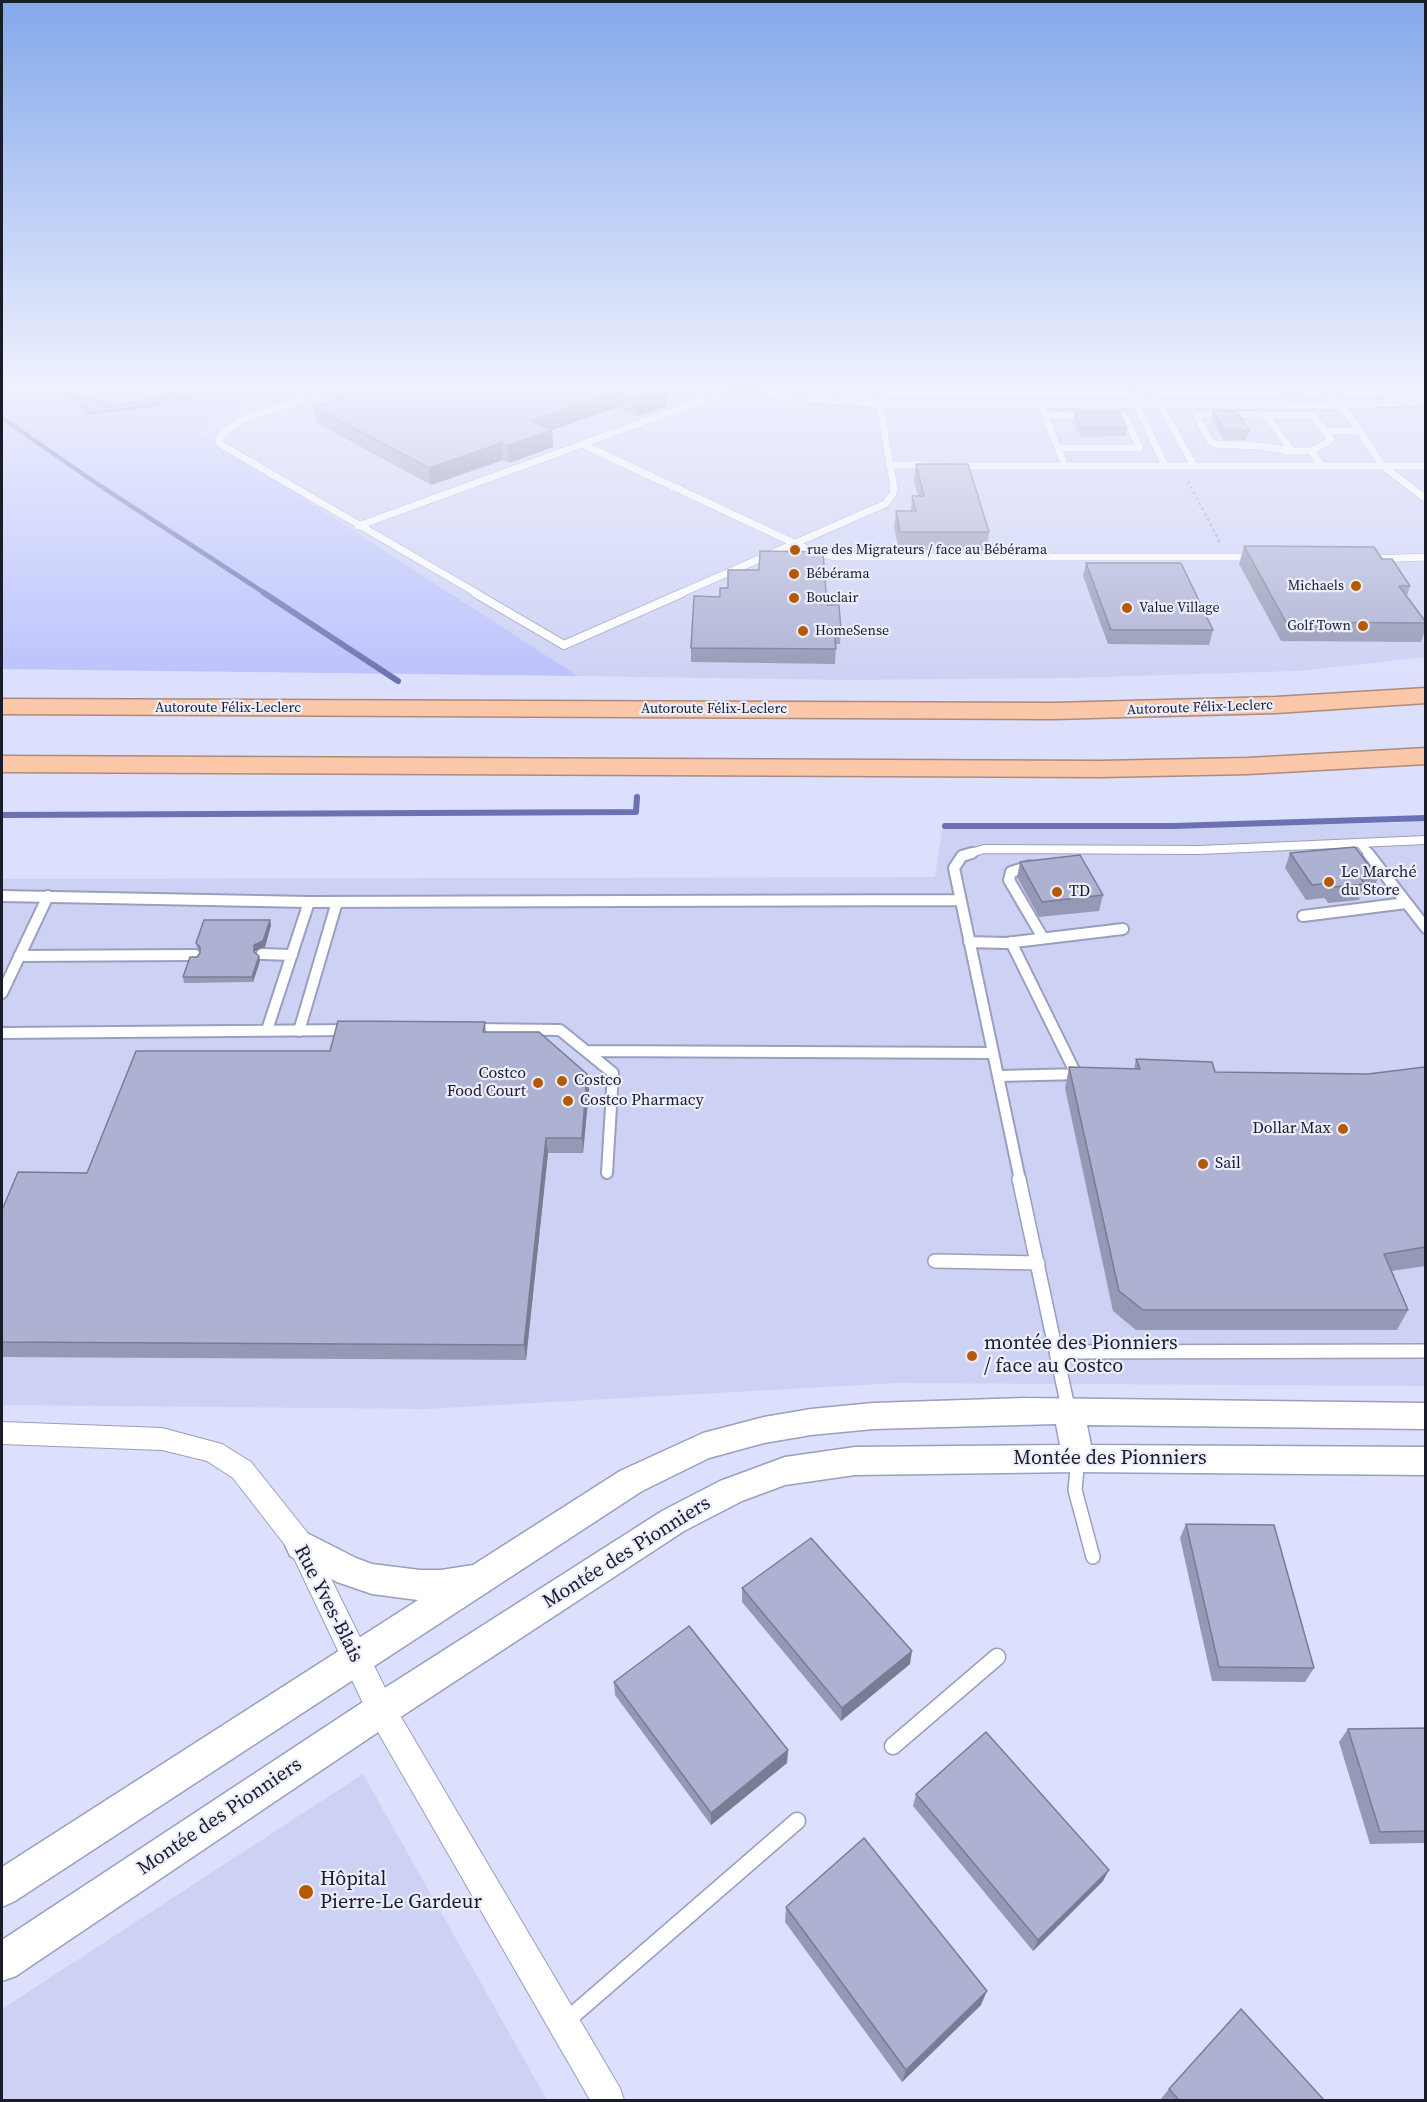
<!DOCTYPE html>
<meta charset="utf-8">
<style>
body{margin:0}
#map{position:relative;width:1427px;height:2102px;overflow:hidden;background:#dce0fc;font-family:"Source Serif 4",serif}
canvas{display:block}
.frame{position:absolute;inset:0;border:3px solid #1b1c29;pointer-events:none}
</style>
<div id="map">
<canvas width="1427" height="2102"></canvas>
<div class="frame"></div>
</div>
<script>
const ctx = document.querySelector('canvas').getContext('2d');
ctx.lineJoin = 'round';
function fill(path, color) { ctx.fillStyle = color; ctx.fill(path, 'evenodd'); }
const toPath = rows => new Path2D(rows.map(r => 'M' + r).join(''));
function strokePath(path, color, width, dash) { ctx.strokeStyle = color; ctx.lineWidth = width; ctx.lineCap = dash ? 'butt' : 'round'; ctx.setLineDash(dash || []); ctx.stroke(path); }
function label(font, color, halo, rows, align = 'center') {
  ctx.font = font + ' "Source Serif 4",serif'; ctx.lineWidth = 4.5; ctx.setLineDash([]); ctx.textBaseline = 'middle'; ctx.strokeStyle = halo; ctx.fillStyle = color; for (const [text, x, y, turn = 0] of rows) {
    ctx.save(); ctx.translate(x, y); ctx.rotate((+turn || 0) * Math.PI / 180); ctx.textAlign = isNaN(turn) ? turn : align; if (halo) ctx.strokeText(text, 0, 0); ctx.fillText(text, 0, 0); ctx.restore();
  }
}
fill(toPath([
 [308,387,722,387,747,393,907,408,1371,409,1425,404,1425,657,1298,671,1069,678,847,680,578,676,196,429,230,410],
 [1425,819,1425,1386,898,1383,427,1409,2,1405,2,879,935,877,942,829,1397,823],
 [363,1774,547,2100,2,2100,2,2009]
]), '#cdd2f4');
fill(toPath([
 [2,387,308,387,230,410,196,429,578,676,2,669]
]), '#bbc2fc');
const water = toPath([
 [49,387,69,387,81,396,106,402,129,403,164,395,174,387,222,387,215,393,196,397,145,407,87,414,86,409,49,387]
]);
fill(water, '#8f96ef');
strokePath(water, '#6c71b4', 1.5);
strokePath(toPath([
 [2,418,96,483,266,594]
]), '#6c71b4', 4.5);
strokePath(toPath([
 [264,593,398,681],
 [2,815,636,812,637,797],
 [945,826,1173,826,1426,818]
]), '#6c71b4', 6);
const serviceFar4 = toPath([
 [344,387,243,419,223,433,219,440,220,444,478,594],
 [1330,396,1348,414,1383,466,1426,499],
 [1136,403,1165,466],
 [1160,404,1194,466],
 [1045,415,1086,416],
 [1266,415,1208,413,1197,417,1210,441,1215,444,1259,446,1292,451],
 [582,444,809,550,835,557,1253,557],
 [1058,448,1140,448,1125,417,1108,415],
 [1286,451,1311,451,1322,466],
 [1292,451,1266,415,1312,415,1325,431],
 [1311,451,1331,440,1325,431,1360,431],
 [891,465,928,465],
 [955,466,1065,466,1040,403],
 [1065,466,1426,466],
 [358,526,739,387],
 [1374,559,1426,557],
 [679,594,885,504,893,494,894,488,878,394]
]);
const serviceFar3 = toPath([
 [475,593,564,645,682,593],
 [1360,843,1369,854],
 [968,854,984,849,1199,850,1426,840]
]);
const serviceFar2 = toPath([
 [972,853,962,856,954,868,1020,1180],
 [1368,853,1426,928],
 [1030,866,1011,872,1009,880,1043,938],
 [2,896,309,902,960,900],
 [1303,916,1406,903],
 [969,942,1006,943,1123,929],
 [1011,942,1076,1074],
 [262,954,292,955],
 [19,956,195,955],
 [2,993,48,896],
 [473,1029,560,1030,613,1073,607,1173],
 [267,1030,309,902],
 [299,1031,337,902],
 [2,1033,350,1030],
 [587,1051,993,1053],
 [998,1076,1081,1074]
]);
const serviceFar1 = toPath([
 [1019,1179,1069,1412],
 [935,1261,1038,1263],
 [1058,1352,1426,1351],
 [1078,1458,1075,1490,1093,1557]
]);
const service = toPath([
 [893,1746,997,1657],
 [566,2021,797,1821]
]);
const minor = toPath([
 [1126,387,1136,387,1141,403,1140,405,1132,405,1126,387],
 [1144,387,1154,387,1165,404,1164,406,1156,406,1144,387],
 [2,1422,162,1428,222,1444,251,1462,310,1536,391,1700,620,2088,624,2100,590,2100,371,1720,292,1554,233,1478,207,1461,162,1450,2,1444,2,1422]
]);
const tertiary = toPath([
 [727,387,756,387,798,394,896,400,1339,401,1426,397,1426,405,1339,409,896,408,798,402,734,391,727,387],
 [1025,1398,1426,1403,1426,1429,1087,1425,1091,1445,1426,1447,1426,1475,1078,1472,855,1475,785,1485,742,1501,684,1531,393,1722,16,1976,2,1981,2,1940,369,1698,662,1511,720,1481,785,1457,855,1447,1060,1445,1056,1424,873,1429,811,1435,764,1443,709,1458,642,1491,15,1901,2,1907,2,1867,418,1600,372,1594,337,1582,290,1556,285,1545,290,1534,301,1530,356,1558,372,1564,420,1570,441,1570,473,1565,620,1471,703,1433,764,1417,811,1409,873,1403,1025,1398]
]);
const motorway = toPath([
 [1426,688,1426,703,1276,713,1054,719,2,714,2,699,1054,703,1276,697,1426,688],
 [1426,748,1426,764,1248,774,1100,777,2,772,2,756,1100,761,1248,758,1426,748]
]);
strokePath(serviceFar4, '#9a9ebf', 8);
strokePath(serviceFar3, '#9a9ebf', 10);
strokePath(serviceFar2, '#9a9ebf', 14);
strokePath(serviceFar1, '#9a9ebf', 16);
strokePath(service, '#9a9ebf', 19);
strokePath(minor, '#9a9ebf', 2);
strokePath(tertiary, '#9a9ebf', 3);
strokePath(motorway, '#ac8b7c', 3);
strokePath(toPath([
 [1188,481,1220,543]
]), '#9da0b7', 2, [3, 3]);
strokePath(serviceFar4, '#fff', 7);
strokePath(serviceFar3, '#fff', 8);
strokePath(serviceFar2, '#fff', 10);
strokePath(serviceFar1, '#fff', 13);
strokePath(service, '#fff', 16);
fill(minor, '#fff');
fill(tertiary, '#fff');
fill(motorway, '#fac7a8');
fill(toPath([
 [329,387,660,387,667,406,637,416,618,407,552,430,553,447,509,463,503,460,431,485,317,423,314,407,336,400,330,397],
 [1213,410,1249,431,1246,440,1223,439,1211,419],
 [1075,412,1127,428,1126,436,1081,437,1073,421],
 [916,464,989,532,987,550,899,550,894,528,896,511,911,511,912,496,918,496,914,481],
 [1244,546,1382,559,1410,586,1407,596,1425,621,1425,630,1421,642,1281,641,1239,564],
 [1086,563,1213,630,1209,645,1108,644,1083,576],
 [827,605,841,630,840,644,836,644,835,664,691,662,691,648],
 [1290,853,1378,878,1372,893,1361,894,1359,900,1328,903,1325,898,1306,900,1285,868],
 [1020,862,1103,895,1099,911,1039,917,1017,877],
 [271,925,265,947,255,951,255,953,259,956,260,961,253,982,184,983,183,977,197,957,200,953,200,950,197,948,196,943],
 [485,1022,486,1032,587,1074,589,1090,583,1153,548,1153,526,1360,2,1357,2,1210,87,1173,330,1051],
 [1136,1059,1215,1072,1368,1074,1425,1067,1425,1266,1392,1271,1408,1310,1397,1330,1136,1330,1113,1311,1065,1088,1069,1067,1134,1069],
 [1186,1524,1314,1668,1305,1682,1212,1681,1180,1538],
 [742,1588,910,1664,841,1721,742,1602],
 [614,1682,788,1750,787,1763,711,1825,615,1695],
 [1425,1728,1425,1843,1370,1844,1339,1742,1348,1729],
 [916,1794,1103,1881,1033,1951,913,1806],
 [786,1907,981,2005,902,2082,785,1922],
 [1169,2089,1324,2100,1160,2100]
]), '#9599b5');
fill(toPath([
 [666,390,667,406,637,416,637,400],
 [617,391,618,407,552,430,553,447,509,463,507,446,531,421],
 [501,443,503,460,431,485,429,468],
 [270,920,271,925,265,947,255,951,255,957,254,952,254,945],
 [259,956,260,961,253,982,252,977],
 [587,1074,589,1090,583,1153,582,1138],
 [546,1138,548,1153,526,1360,524,1345],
 [912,1651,910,1664,841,1721,842,1708],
 [788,1750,787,1763,711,1825,711,1813],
 [1109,1870,1103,1881,1033,1951,1038,1940],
 [987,1991,981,2005,902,2082,906,2070]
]), '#797d94');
const building = toPath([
 [339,387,660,387,666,390,637,400,617,391,531,421,552,430,507,446,501,443,429,468,314,407,354,395,339,387],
 [1213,410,1237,411,1249,431,1225,430,1213,410],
 [1075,412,1119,412,1127,428,1082,428,1075,412],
 [916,464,968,464,989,532,900,532,896,511,916,511,912,496,924,496,916,464],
 [1244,546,1374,547,1382,559,1392,559,1410,586,1399,586,1425,621,1425,623,1286,622,1244,546],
 [760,551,823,552,827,605,839,605,841,630,834,630,836,649,691,648,694,596,720,597,720,588,728,588,728,570,759,570,760,551],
 [1086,563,1181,563,1213,630,1111,630,1086,563],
 [1355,847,1378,878,1361,879,1365,884,1333,887,1330,883,1312,885,1290,853,1355,847],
 [1080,855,1103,895,1042,902,1020,862,1080,855],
 [204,920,270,920,263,941,254,945,254,952,259,956,252,977,183,977,190,957,197,957,200,953,200,947,196,943,204,920],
 [338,1021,485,1022,483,1032,539,1032,587,1074,582,1138,546,1138,524,1345,2,1342,2,1210,18,1172,87,1173,136,1051,330,1051,338,1021],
 [1136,1059,1212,1062,1215,1072,1368,1074,1425,1067,1425,1247,1384,1254,1408,1310,1143,1310,1119,1291,1069,1067,1140,1069,1136,1059],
 [1186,1524,1274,1525,1314,1668,1219,1667,1186,1524],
 [811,1538,912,1651,842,1708,742,1588,811,1538],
 [689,1626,788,1750,711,1813,614,1682,689,1626],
 [1425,1728,1425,1831,1380,1832,1348,1729,1425,1728],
 [986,1732,1109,1870,1038,1940,916,1794,986,1732],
 [864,1838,987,1991,906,2070,786,1907,864,1838],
 [1241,2009,1324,2100,1179,2100,1169,2089,1241,2009]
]);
fill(building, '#adb2d3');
strokePath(building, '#797d94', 1.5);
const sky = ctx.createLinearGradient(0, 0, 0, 681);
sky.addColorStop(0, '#84a8eb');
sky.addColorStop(0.57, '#eff1fe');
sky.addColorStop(1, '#eff1fe00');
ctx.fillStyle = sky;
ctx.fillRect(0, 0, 1427, 681);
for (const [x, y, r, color] of [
 [795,550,6,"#b65903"],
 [794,574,6,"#b65903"],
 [1356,586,6,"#b65903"],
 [794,598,6,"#b65903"],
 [1127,608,6,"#b65903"],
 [1363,626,6,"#b65903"],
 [803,631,6,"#b65903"],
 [1329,882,6,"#b65903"],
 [1057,892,6,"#b65903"],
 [562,1081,6,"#b65903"],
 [538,1083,6,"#b65903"],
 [568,1101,6,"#b65903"],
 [1343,1129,6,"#b65903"],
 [1203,1164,6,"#b65903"],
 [972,1356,6,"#b65903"],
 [306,1892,8,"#b65903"]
]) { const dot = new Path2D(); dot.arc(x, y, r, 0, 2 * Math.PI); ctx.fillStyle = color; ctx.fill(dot); strokePath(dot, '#eceefd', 2); }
label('14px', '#1b1c29', '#eceefd', [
 ["rue des Migrateurs / face au Bébérama",807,550],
 ["Bébérama",806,574],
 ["Michaels",1344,586,"right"],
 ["Bouclair",806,598],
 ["Value Village",1139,608],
 ["Golf Town",1351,626,"right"],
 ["HomeSense",815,631]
], 'left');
label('14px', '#1b1c29', '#eceefd', [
 ["Autoroute Félix-Leclerc",228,708],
 ["Autoroute Félix-Leclerc",1200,708,-2],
 ["Autoroute Félix-Leclerc",714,709]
]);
label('16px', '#1b1c29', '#eceefd', [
 ["Le Marché",1341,873],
 ["du Store",1341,891],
 ["TD",1069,892],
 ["Costco",526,1074,"right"],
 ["Food Court",526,1092,"right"],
 ["Costco",574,1081],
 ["Costco Pharmacy",580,1101],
 ["Dollar Max",1331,1129,"right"],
 ["Sail",1215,1164]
], 'left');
label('20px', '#1b1c29', '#eceefd', [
 ["montée des Pionniers",984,1344],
 ["/ face au Costco",984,1367],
 ["Hôpital",320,1880],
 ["Pierre-Le Gardeur",320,1903]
], 'left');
label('20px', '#1b1c29', '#eceefd', [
 ["Montée des Pionniers",1110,1459],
 ["Montée des Pionniers",627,1553,-32],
 ["Rue Yves-Blais",328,1604,63],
 ["Montée des Pionniers",220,1817,-34]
]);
</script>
